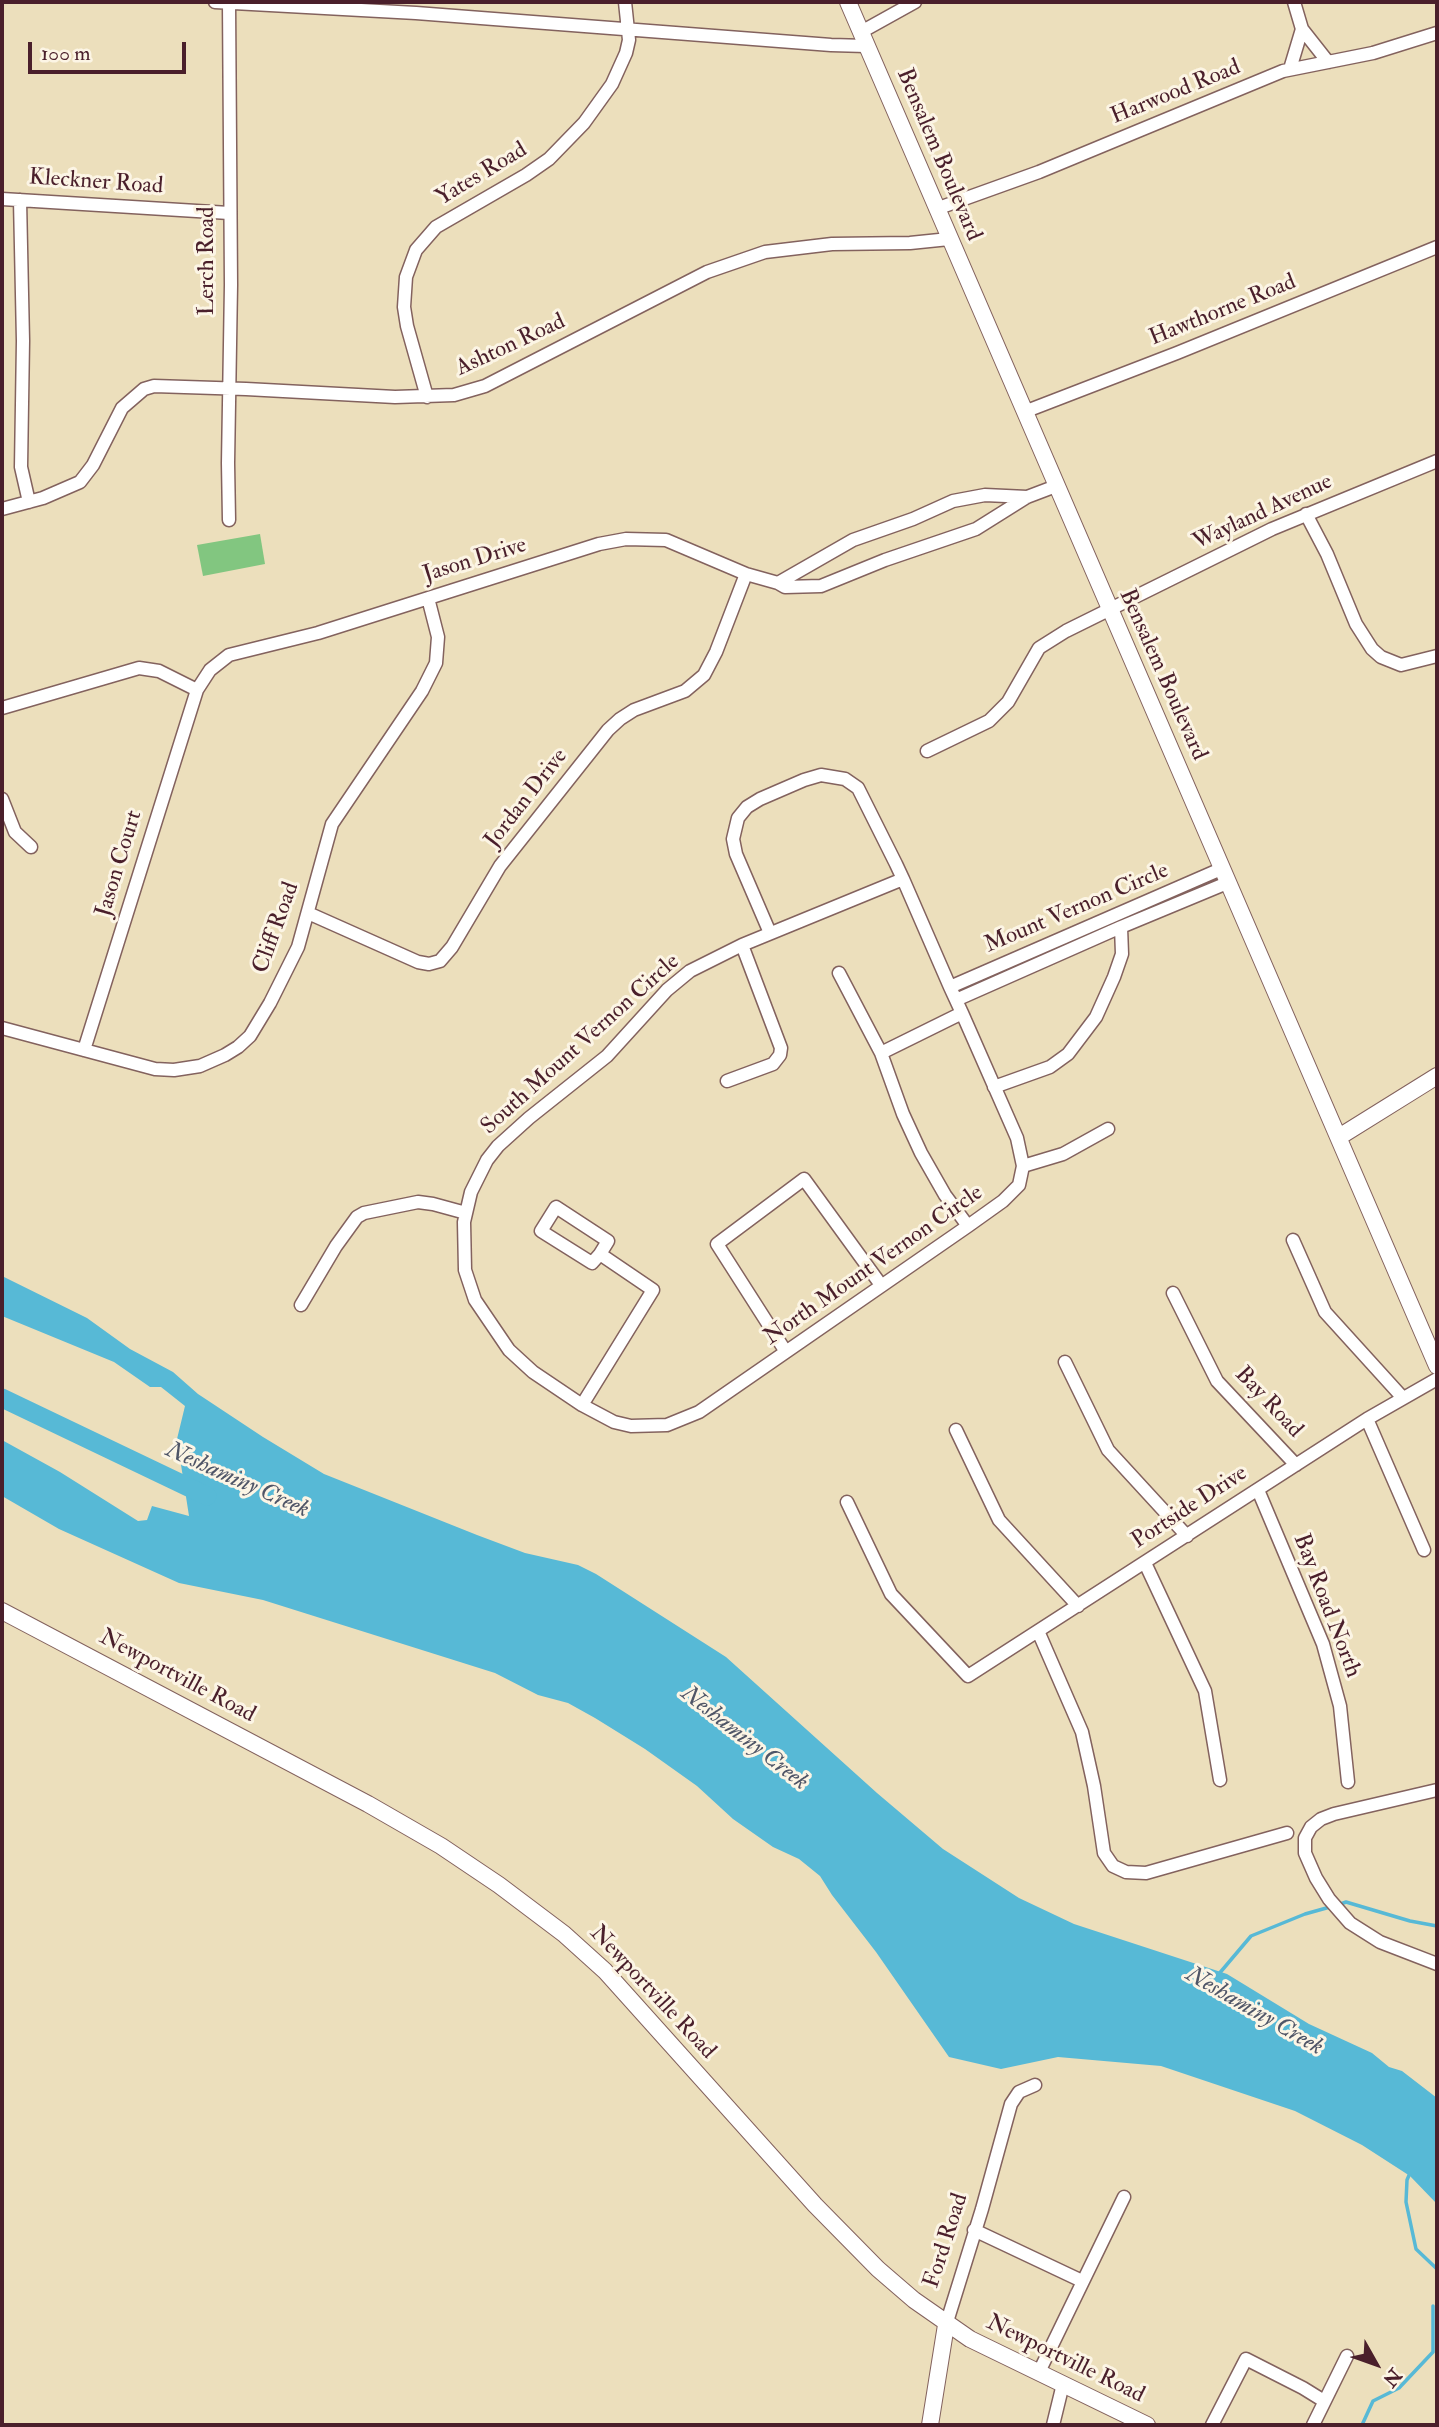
<!DOCTYPE html>
<style>
body{margin:0}
#map{position:relative;width:1439px;height:2427px;overflow:hidden;background:#ecdfbc;font-family:"IM FELL Double Pica",serif}
canvas{display:block}
.frame{position:absolute;inset:0;border:4px solid #4a1f2b;pointer-events:none}
.north{position:absolute;left:1341px;top:2329px;width:70px;height:70px;-webkit-text-stroke:5px #fcf5e5;paint-order:stroke;rotate:130deg;font-size:19px;font-weight:700;line-height:28px;text-align:center;color:#4a1f2b}
.north::after{content:'';display:block;margin:auto;width:24px;height:32px;background:#4a1f2b;clip-path:polygon(50% 0,100% 100%,50% 72%,0 100%)}
.scale{position:absolute;left:28px;top:42px;width:158px;height:32px;box-sizing:border-box;border:4px solid #4a1f2b;border-top:0;padding-left:9px;font-size:21px;line-height:24px;white-space:nowrap;color:#4a1f2b;-webkit-text-stroke:5px #fcf5e5;paint-order:stroke}
</style>
<div id="map">
<canvas width="1439" height="2427"></canvas>
<div class="frame"></div>
<div class="north">N</div>
<div class="scale">100 m</div>
</div>
<script>
const ctx = document.querySelector('canvas').getContext('2d');
ctx.lineJoin = 'round';
function fill(path, color) { ctx.fillStyle = color; ctx.fill(path, 'evenodd'); }
const toPath = rows => new Path2D(rows.map(r => 'M' + r).join(''));
function strokePath(path, color, width, dash) { ctx.strokeStyle = color; ctx.lineWidth = width; ctx.lineCap = dash ? 'butt' : 'round'; ctx.setLineDash(dash || []); ctx.stroke(path); }
function label(font, color, halo, rows, align = 'center') {
  ctx.font = font + ' "IM FELL Double Pica",serif'; ctx.lineWidth = 6; ctx.setLineDash([]); ctx.textBaseline = 'middle'; ctx.strokeStyle = halo; ctx.fillStyle = color; for (const [text, x, y, turn = 0] of rows) {
    ctx.save(); ctx.translate(x, y); ctx.rotate((+turn || 0) * Math.PI / 180); ctx.textAlign = isNaN(turn) ? turn : align; if (halo) ctx.strokeText(text, 0, 0); ctx.fillText(text, 0, 0); ctx.restore();
  }
}
fill(toPath([
 [260,534,265,564,203,576,197,545]
]), '#82c680');
fill(toPath([
 [2,1276,87,1318,130,1349,173,1372,198,1394,263,1437,324,1474,477,1535,525,1553,578,1565,596,1574,726,1657,877,1793,943,1849,1019,1898,1074,1924,1227,1974,1309,2024,1372,2053,1389,2067,1402,2071,1437,2098,1437,2204,1410,2176,1362,2145,1295,2111,1161,2066,1058,2057,1001,2069,949,2057,876,1952,832,1895,820,1876,799,1859,773,1847,733,1819,697,1786,645,1749,595,1718,568,1703,538,1695,495,1673,263,1600,179,1583,59,1529,2,1496,2,1440,60,1472,138,1521,147,1520,152,1506,189,1516,177,1439,185,1406,161,1387,150,1387,114,1362,2,1316]
]), '#57b9d6');
strokePath(toPath([
 [1338,1905,1346,1902,1410,1921,1437,1926],
 [1218,1975,1251,1936,1305,1914,1330,1907],
 [1410,2173,1407,2180,1406,2202,1416,2249,1437,2269,1437,2291],
 [1362,2425,1373,2401,1399,2388,1433,2352,1433,2306]
]), '#57b9d6', 3.5);
strokePath(toPath([
 [2,1398,207,1496]
]), '#57b9d6', 19);
const street = toPath([
 [215,2,416,13,831,45,866,46],
 [1302,29,1328,62],
 [861,32,915,2],
 [1290,69,1302,29,1294,2],
 [2,199,229,213],
 [20,200,23,341,21,467,29,502],
 [936,209,1039,172,1283,71,1373,53,1437,33],
 [427,397,407,326,404,307,406,277,416,250,436,227,526,175,549,159,584,123,612,84,626,53,629,40,625,2],
 [1024,412,1177,353,1437,247],
 [2,509,43,498,80,482,93,465,122,408,144,389,154,386,246,389,395,397,454,395,485,386,707,272,765,252,832,244,910,243,949,239],
 [1306,514,1327,554,1356,624,1372,649,1381,657,1401,665,1437,656],
 [229,520,228,463,231,285,229,3],
 [778,583,853,540,913,519,953,501,985,495,1027,497],
 [2,708,139,668,159,671,197,690],
 [927,751,989,721,1008,702,1039,648,1066,631,1272,529,1437,461],
 [2,799,15,832,31,847],
 [308,913,418,962,429,964,440,961,452,947,500,866,608,730,620,719,634,710,685,691,704,675,716,652,746,574],
 [770,933,736,854,733,839,738,818,747,807,760,799,804,780,821,775,845,779,858,788,896,864,903,879,950,987,962,1013,1017,1138,1023,1166,1019,1185,1003,1201,968,1226,699,1412,667,1425,631,1426,614,1422,582,1405,533,1372,509,1350,475,1300,465,1270,464,1222,471,1192,487,1160,498,1146,529,1118,607,1056,667,990,690,971,742,945,903,879],
 [839,973,881,1053,903,1114,921,1153,945,1195,968,1226],
 [950,987,1221,869],
 [956,1000,1121,927,1227,883],
 [2,1028,155,1069,174,1070,200,1066,225,1055,238,1047,250,1036,270,1003,298,947,332,824,422,691,436,663,438,637,428,598],
 [84,1050,197,690,210,670,229,655,318,633,599,544,626,539,666,540,746,574,778,583,785,587,821,586,885,560,976,529,1027,497,1056,486],
 [881,1053,962,1013],
 [727,1081,773,1064,780,1055,781,1048,742,945],
 [994,1087,1050,1067,1068,1054,1096,1017,1114,977,1122,954,1121,927],
 [1023,1166,1063,1154,1108,1129],
 [1293,1240,1325,1312,1403,1398],
 [1173,1293,1217,1381,1296,1465],
 [301,1305,336,1246,357,1217,364,1213,418,1202,433,1204,466,1213],
 [786,1352,717,1244,804,1179,881,1285],
 [1065,1362,1108,1450,1187,1536],
 [582,1405,653,1290,600,1254,608,1241,556,1207,541,1231,592,1263,600,1254],
 [1367,1419,1424,1550],
 [956,1430,999,1520,1078,1606],
 [1258,1490,1323,1644,1340,1706,1348,1782],
 [847,1502,891,1594,968,1676,1367,1419,1437,1379],
 [1145,1563,1205,1691,1220,1780],
 [1038,1631,1082,1732,1094,1786,1104,1853,1113,1866,1126,1872,1146,1873,1287,1833],
 [1437,1790,1334,1814,1321,1819,1311,1827,1305,1838,1305,1853,1316,1878,1329,1899,1350,1923,1380,1942,1437,1964],
 [974,2230,1082,2281],
 [946,2325,982,2209,1011,2104,1019,2092,1035,2085],
 [1039,2372,1124,2197],
 [1053,2425,1063,2384],
 [1212,2425,1246,2359,1303,2388,1324,2401],
 [1313,2425,1347,2356]
]);
const secondary = toPath([
 [848,2,1437,1366],
 [1339,1137,1437,1076],
 [2,1611,368,1804,441,1846,499,1885,564,1934,605,1971,815,2205,878,2269,914,2300,970,2339,1147,2425],
 [930,2425,946,2325]
]);
strokePath(street, '#83625e', 15);
strokePath(secondary, '#83625e', 18);
strokePath(street, '#fff', 12);
strokePath(secondary, '#fff', 16);
label('23px', '#4a1f2b', '#fcf5e5', [
 ["Harwood Road",1176,93,-22],
 ["Bensalem Boulevard",938,155,67],
 ["Yates Road",482,175,-31],
 ["Kleckner Road",96,183,4],
 ["Lerch Road",208,261,-90],
 ["Hawthorne Road",1223,311,-22],
 ["Ashton Road",511,346,-25],
 ["Wayland Avenue",1263,513,-25],
 ["Jason Drive",475,561,-17],
 ["Bensalem Boulevard",1162,675,66],
 ["Jordan Drive",527,799,-52],
 ["Jason Court",120,864,-73],
 ["Mount Vernon Circle",1077,909,-23],
 ["Cliff Road",277,928,-70],
 ["South Mount Vernon Circle",581,1045,-42],
 ["North Mount Vernon Circle",874,1266,-35],
 ["Bay Road",1268,1403,47],
 ["Portside Drive",1190,1508,-33],
 ["Bay Road North",1326,1606,69],
 ["Newportville Road",177,1677,28],
 ["Newportville Road",652,1993,47],
 ["Ford Road",947,2241,-72],
 ["Newportville Road",1065,2360,26]
]);
label('italic 24px', '#4f5567', '#fcf5e5', [
 ["Neshaminy Creek",237,1481,24],
 ["Neshaminy Creek",744,1739,38],
 ["Neshaminy Creek",1254,2012,30]
]);
</script>
